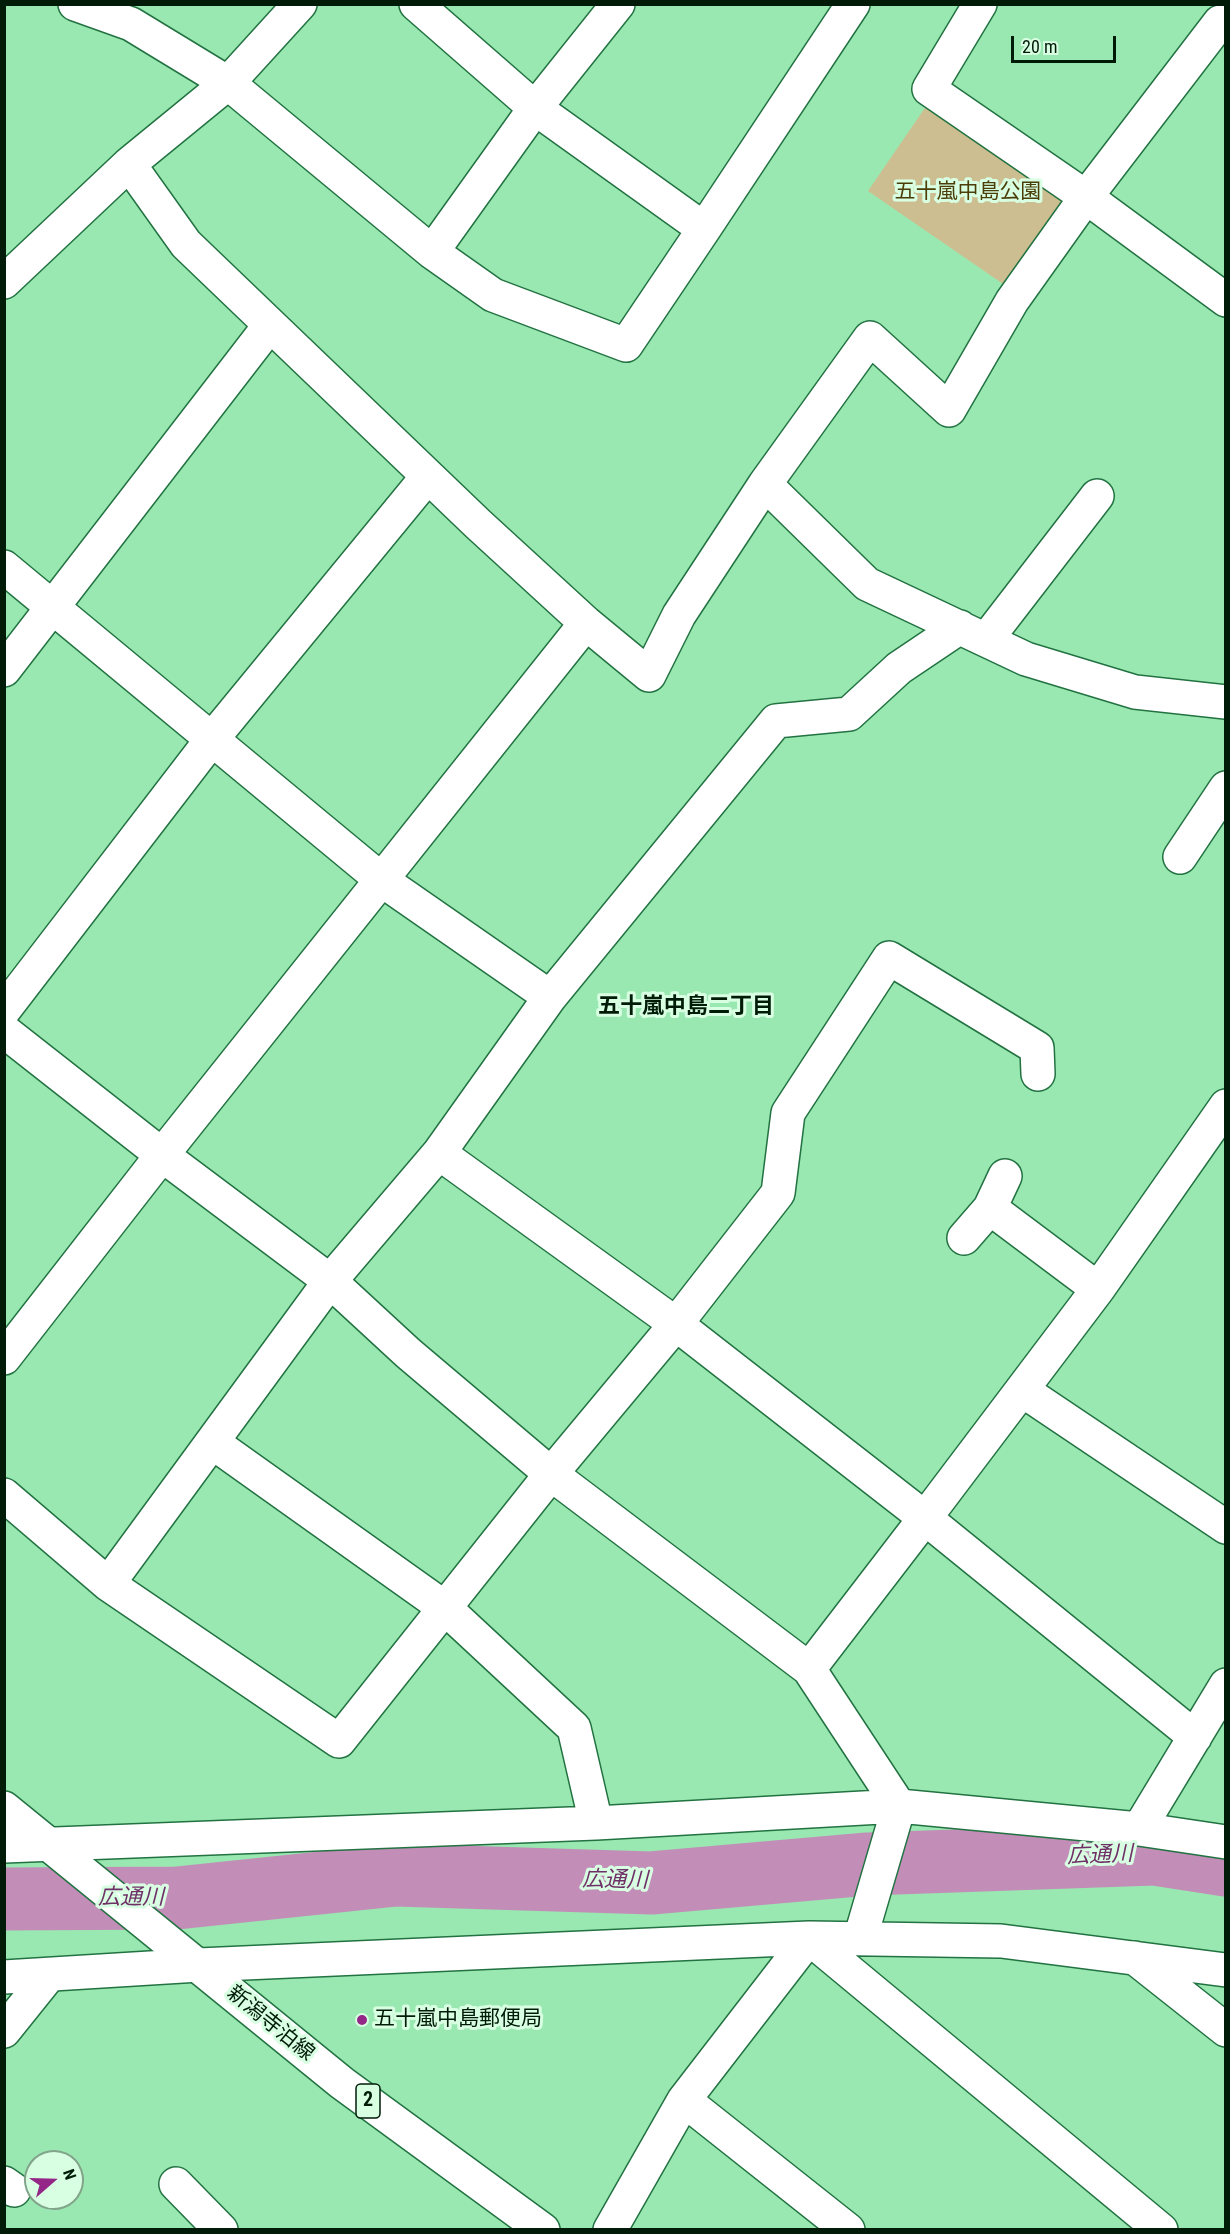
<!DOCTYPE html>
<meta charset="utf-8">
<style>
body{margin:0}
#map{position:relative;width:1230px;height:2234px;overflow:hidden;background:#9ae8b1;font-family:"Roboto Condensed",sans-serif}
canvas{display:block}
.frame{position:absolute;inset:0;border:6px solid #001b08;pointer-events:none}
.north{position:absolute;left:24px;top:2150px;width:60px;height:60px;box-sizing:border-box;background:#d9ffe3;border:2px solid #82a48b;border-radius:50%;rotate:70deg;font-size:16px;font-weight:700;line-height:24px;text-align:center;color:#001b08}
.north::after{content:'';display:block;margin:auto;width:21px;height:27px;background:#932687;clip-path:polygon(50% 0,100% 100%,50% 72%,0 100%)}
.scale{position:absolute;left:1011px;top:36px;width:105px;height:27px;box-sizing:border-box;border:3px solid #001b08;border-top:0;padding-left:8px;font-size:18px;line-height:21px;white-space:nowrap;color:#001b08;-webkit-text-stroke:4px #d9ffe3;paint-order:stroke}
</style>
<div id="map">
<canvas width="1230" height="2234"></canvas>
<div class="frame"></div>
<div class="north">N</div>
<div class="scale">20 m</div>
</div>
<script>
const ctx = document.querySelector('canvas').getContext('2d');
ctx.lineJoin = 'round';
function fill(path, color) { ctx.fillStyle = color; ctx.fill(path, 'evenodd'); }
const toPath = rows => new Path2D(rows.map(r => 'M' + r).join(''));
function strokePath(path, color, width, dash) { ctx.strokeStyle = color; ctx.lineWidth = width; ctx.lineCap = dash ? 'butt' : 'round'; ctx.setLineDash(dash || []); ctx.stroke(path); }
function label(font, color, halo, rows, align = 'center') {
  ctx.font = font + ' "Roboto Condensed","Noto Sans JP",sans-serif'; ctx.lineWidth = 6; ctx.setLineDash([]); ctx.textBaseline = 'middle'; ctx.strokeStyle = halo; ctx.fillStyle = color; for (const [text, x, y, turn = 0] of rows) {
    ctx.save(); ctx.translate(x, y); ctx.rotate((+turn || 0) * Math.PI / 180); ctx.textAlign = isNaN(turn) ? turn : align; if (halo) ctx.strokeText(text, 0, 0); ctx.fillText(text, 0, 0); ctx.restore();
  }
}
fill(toPath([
 [931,99,1068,194,1006,286,868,191]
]), '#ccbe90');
strokePath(toPath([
 [4,1899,177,1898,396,1875,651,1883,868,1864,1155,1854,1226,1865]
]), '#c28eb8', 63);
const minor = toPath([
 [75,4,131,24,228,83,432,252],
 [416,4,535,108,618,4],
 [980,4,929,89,1086,197,1226,300],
 [129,164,186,244,478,524,586,623,649,675,679,615,765,484,870,338,949,410,1012,301,1086,197,1220,22],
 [704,229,535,108,432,252,493,295,626,345,704,229,853,4],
 [4,282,129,164,228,83,300,4],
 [765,484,867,584,1026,659,1135,692,1226,702],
 [4,567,383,881,550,997,439,1153,676,1324,778,1193,788,1113,889,958,1037,1048,1038,1074],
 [986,640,1097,496],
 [4,670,270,325],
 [1180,857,1226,788],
 [550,997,776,721,849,714,899,668,960,627],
 [4,1010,212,739,428,476],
 [4,1031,162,1155,330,1281,408,1353,551,1474,809,1669,899,1806,1139,1829,1226,1842],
 [990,1208,1005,1176],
 [1098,1289,1226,1106],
 [4,1358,162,1155,586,623],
 [1022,1390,1226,1527],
 [212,1442,445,1608,574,1728,596,1823,899,1806,860,1939],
 [4,1495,108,1584,330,1281,439,1153],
 [108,1584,339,1741,551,1474,676,1324,925,1518,1098,1289,990,1208,964,1238],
 [809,1669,925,1518,1195,1737],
 [1139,1829,1226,1685],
 [4,1846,596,1823],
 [1135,1958,1226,2030],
 [4,1977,199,1965,809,1938,1161,2230],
 [4,2031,49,1975],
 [684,2100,848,2230],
 [4,2183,14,2190],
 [176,2184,221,2230],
 [610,2230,684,2100,809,1938,1001,1941,1226,1970]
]);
const major = toPath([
 [4,1808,342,2083,543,2230]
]);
strokePath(minor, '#227242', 36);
strokePath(major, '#227242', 36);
strokePath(minor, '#fff', 33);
strokePath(major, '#fff', 33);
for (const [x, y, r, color] of [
 [362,2020,6,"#932687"]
]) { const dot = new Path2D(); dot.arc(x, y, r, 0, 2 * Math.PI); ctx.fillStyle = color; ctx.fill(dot); strokePath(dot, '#d9ffe3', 2); }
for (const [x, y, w] of [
 [368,2101,24]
]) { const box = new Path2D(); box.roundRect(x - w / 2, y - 17, w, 34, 4.5); ctx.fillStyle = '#d9ffe3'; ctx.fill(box); strokePath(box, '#001b08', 1.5); }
label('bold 20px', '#001b08', null, [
 ["2",368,2101]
]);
label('21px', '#4b3d08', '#d9ffe3', [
 ["五十嵐中島公園",968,193]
]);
label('21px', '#001b08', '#d9ffe3', [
 ["五十嵐中島郵便局",374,2020]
], 'left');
label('21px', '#001b08', '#d9ffe3', [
 ["新潟寺泊線",270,2024,39]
]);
label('bold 22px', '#001b08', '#d9ffe3', [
 ["五十嵐中島二丁目",686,1007]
]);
label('italic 22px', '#6f3067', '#d9ffe3', [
 ["広通川",1100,1856,-2],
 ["広通川",615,1881,1],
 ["広通川",131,1898]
]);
</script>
